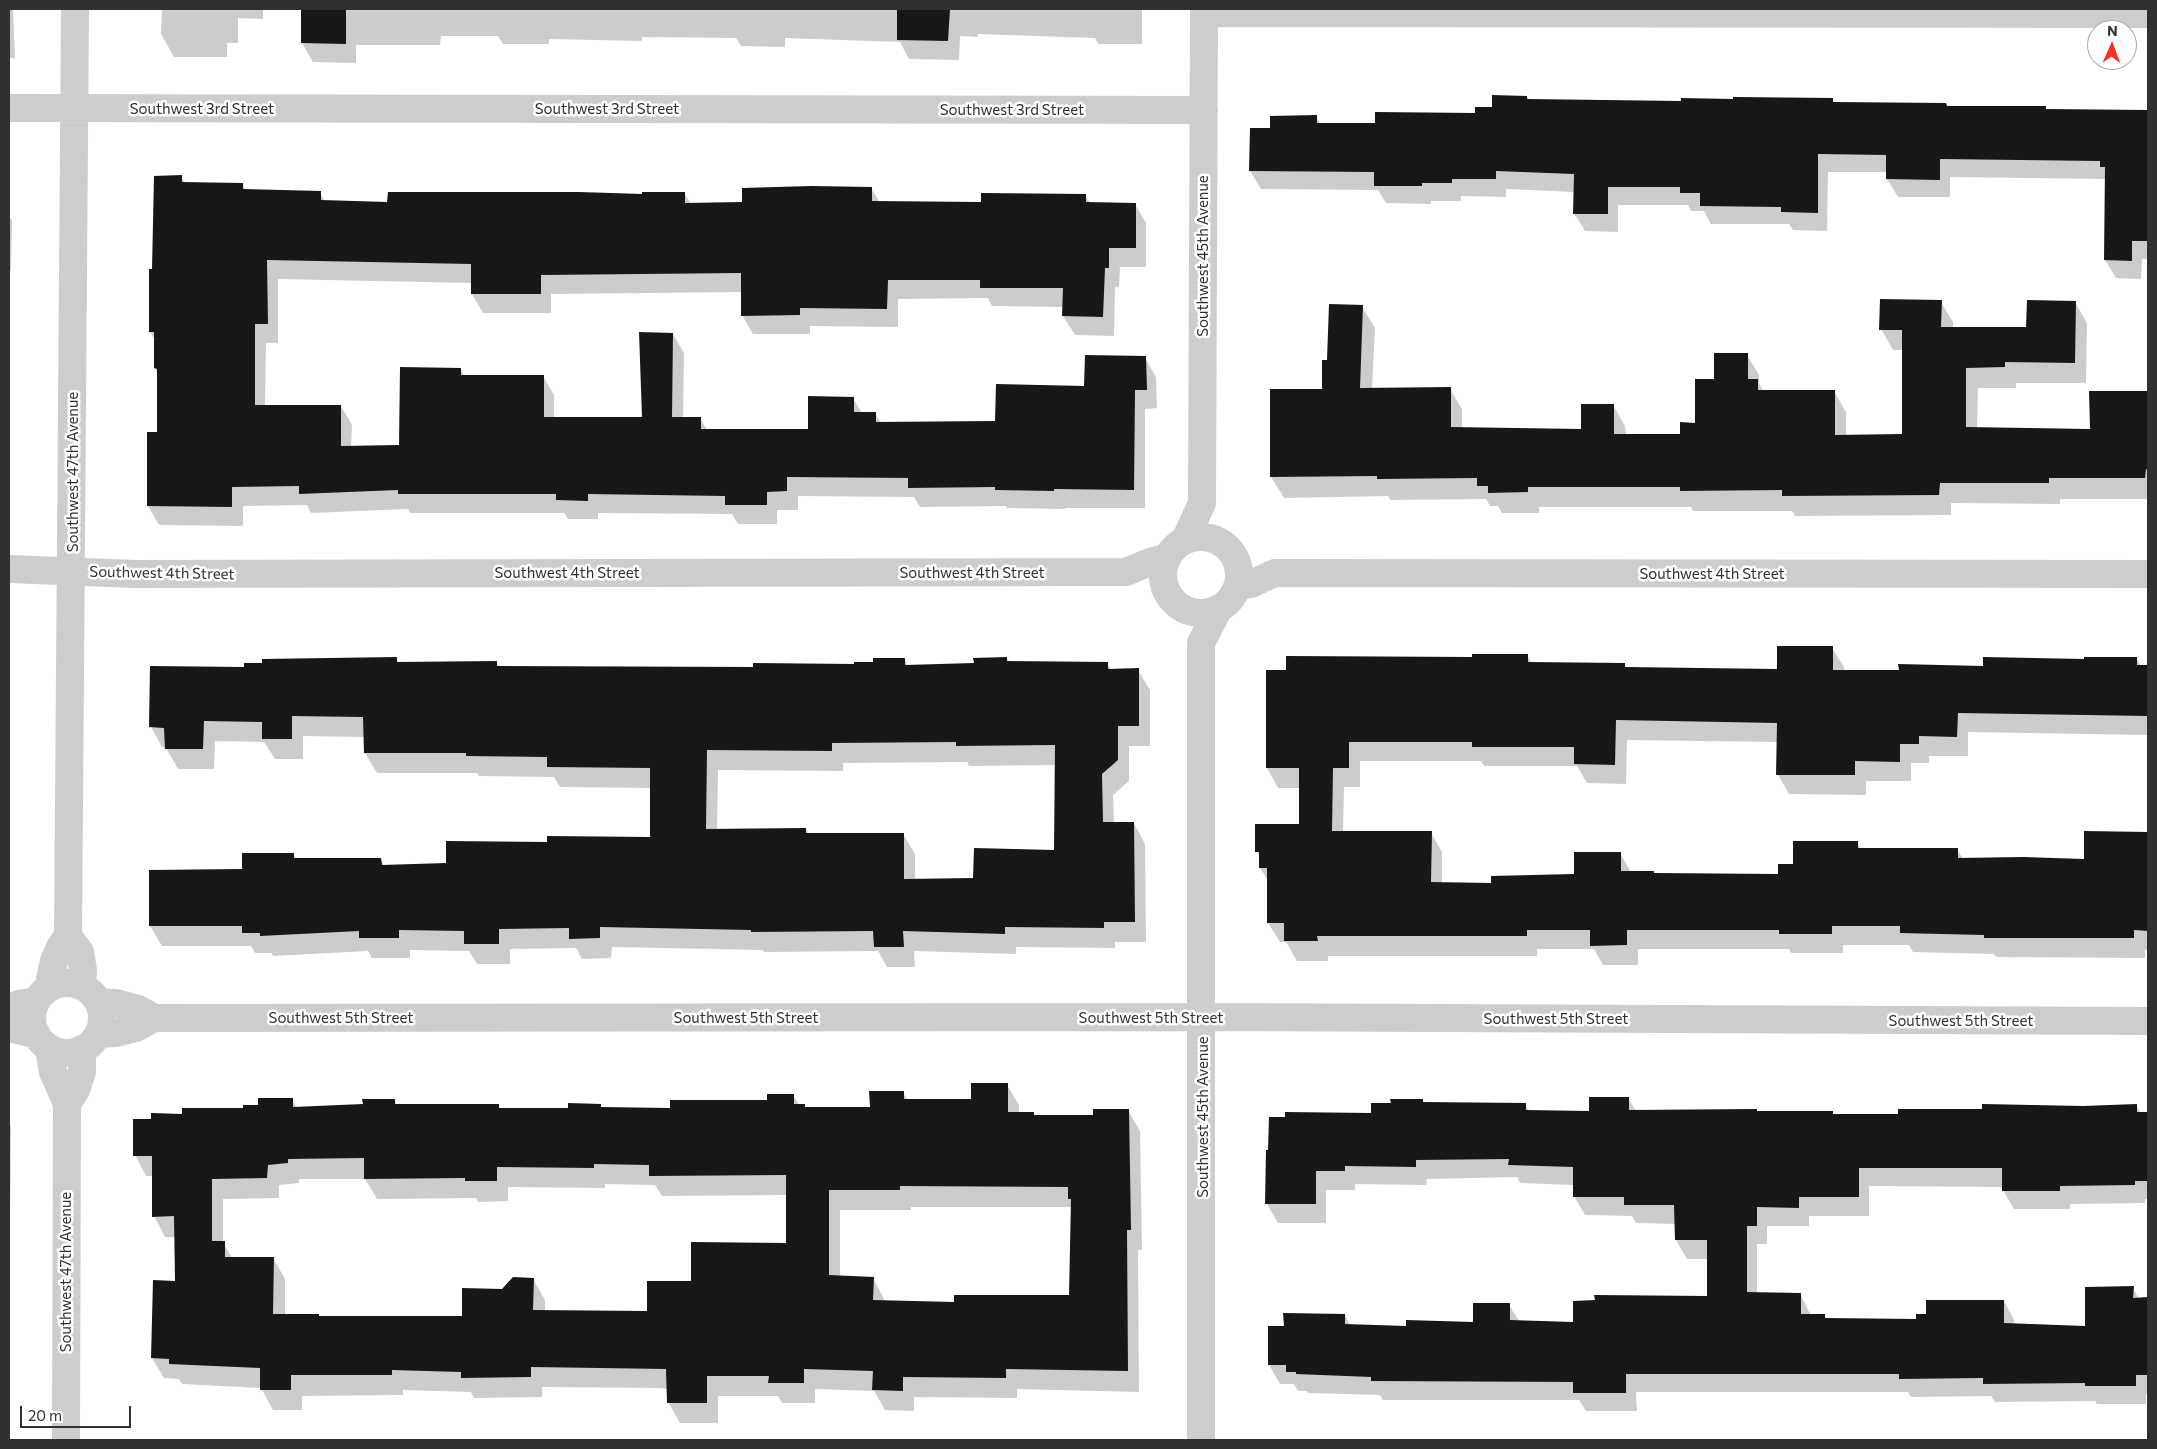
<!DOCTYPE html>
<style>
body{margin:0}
#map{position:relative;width:2157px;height:1449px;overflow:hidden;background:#fff;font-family:Commissioner,sans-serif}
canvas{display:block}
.frame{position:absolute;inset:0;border:10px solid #303030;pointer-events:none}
.north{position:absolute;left:2087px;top:20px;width:50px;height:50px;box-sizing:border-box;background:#fff;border:1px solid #acacac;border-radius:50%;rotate:2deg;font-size:14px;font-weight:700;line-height:20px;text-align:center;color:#303030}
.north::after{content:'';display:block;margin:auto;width:18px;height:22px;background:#f63523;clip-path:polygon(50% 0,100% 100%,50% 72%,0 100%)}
.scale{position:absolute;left:20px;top:1406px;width:111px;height:22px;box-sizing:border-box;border:2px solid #303030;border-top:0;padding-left:6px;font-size:15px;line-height:18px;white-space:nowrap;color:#303030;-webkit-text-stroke:4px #fff;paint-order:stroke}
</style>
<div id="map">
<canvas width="2157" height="1449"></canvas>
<div class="frame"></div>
<div class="north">N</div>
<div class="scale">20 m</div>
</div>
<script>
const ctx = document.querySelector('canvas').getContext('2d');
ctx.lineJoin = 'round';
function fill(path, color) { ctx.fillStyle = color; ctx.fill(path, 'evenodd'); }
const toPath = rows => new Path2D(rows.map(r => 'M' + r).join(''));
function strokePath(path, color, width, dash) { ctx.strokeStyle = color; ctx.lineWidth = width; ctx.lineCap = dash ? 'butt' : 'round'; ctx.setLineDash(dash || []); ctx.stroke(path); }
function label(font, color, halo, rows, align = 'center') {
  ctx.font = font + ' Commissioner,sans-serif'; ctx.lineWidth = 5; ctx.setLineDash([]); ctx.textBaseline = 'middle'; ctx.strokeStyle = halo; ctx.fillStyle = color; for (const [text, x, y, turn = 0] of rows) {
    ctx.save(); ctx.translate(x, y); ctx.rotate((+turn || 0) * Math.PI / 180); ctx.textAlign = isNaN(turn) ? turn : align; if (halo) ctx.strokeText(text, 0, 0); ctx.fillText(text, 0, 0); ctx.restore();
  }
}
fill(toPath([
 [9,9,13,9,15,58,9,58],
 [162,9,263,9,263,19,238,18,238,43,227,43,227,57,174,57,161,34],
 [303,9,1142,9,1142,44,1098,44,1095,38,978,34,978,37,960,36,959,60,909,59,900,42,785,38,785,47,741,46,736,38,642,37,642,41,549,39,549,44,503,44,498,36,441,36,440,45,356,45,356,63,313,62,302,43],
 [1527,97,1529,100,1682,102,1832,99,1834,104,2148,112,2148,259,2142,259,2141,279,2116,278,2105,260,2106,179,1950,177,1950,197,1898,197,1887,179,1887,172,1828,172,1827,231,1793,230,1789,224,1711,224,1704,211,1691,211,1688,205,1618,205,1618,232,1585,231,1574,213,1574,192,1506,189,1506,197,1461,196,1461,201,1431,201,1431,204,1386,203,1378,190,1261,189,1250,171,1251,129,1271,129,1316,117,1321,125,1376,124,1476,114],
 [181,177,185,183,242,184,246,190,320,193,325,201,388,203,684,193,691,204,743,203,871,188,880,203,982,203,1085,195,1090,203,1135,204,1146,223,1146,267,1120,267,1119,287,1115,287,1114,336,1075,335,1063,316,1064,307,992,306,988,298,898,299,898,327,810,326,810,334,753,334,742,315,742,292,551,294,551,313,483,313,472,294,472,283,278,279,278,343,266,343,265,406,341,406,352,425,351,447,400,447,461,369,464,376,543,376,554,395,554,418,643,419,673,334,684,353,683,418,700,418,707,430,809,430,853,398,862,413,875,413,881,423,997,423,1086,388,1145,358,1156,377,1157,408,1145,409,1145,508,1065,508,1065,509,1007,508,1006,506,920,507,914,497,798,496,798,510,777,510,777,524,738,524,732,514,598,513,598,519,568,519,564,513,410,513,408,509,311,513,307,505,243,506,243,526,159,525,148,506,158,433,158,374,155,368,155,340,150,332,154,270],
 [9,216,12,221,11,271,9,271],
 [1941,302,1953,322,1953,328,2028,329,2075,302,2087,323,2086,383,2016,383,2016,388,1978,388,1977,429,2091,430,2090,393,2148,393,2148,499,2060,499,2060,504,1951,503,1951,515,1795,516,1792,511,1693,511,1691,507,1539,507,1539,513,1502,513,1498,506,1490,506,1486,499,1390,500,1388,496,1284,498,1271,477,1324,390,1328,361,1362,307,1375,328,1372,389,1450,389,1462,409,1462,428,1582,430,1613,405,1625,426,1626,435,1681,435,1696,424,1715,380,1747,355,1759,375,1759,383,1764,392,1834,391,1846,412,1846,436,1903,435,1903,350,1893,350,1881,329],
 [1832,648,1844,667,1844,671,1984,668,2136,658,2141,666,2148,667,2148,735,1968,732,1968,756,1929,756,1929,763,1911,763,1911,781,1866,781,1866,795,1789,794,1778,775,1778,742,1627,740,1626,784,1587,783,1577,766,1484,766,1481,761,1360,761,1360,787,1344,787,1343,832,1431,833,1442,852,1442,884,1492,884,1575,875,1620,853,1631,872,1653,872,1655,874,1780,875,1795,866,1857,842,1861,849,1957,849,1963,859,2085,860,2085,832,2148,833,2148,950,2145,950,2145,958,1996,957,1994,954,1913,952,1909,945,1843,945,1843,953,1791,953,1789,949,1638,949,1638,965,1603,965,1594,949,1537,949,1537,956,1328,956,1328,961,1297,961,1286,942,1280,942,1268,923,1268,881,1260,868,1260,858,1257,852,1300,825,1300,788,1278,788,1267,768,1473,659,1527,655,1532,664,1624,664,1626,668,1778,670],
 [396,658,398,663,496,663,499,667,755,669,855,665,905,660,908,666,975,664,1007,658,1009,662,1107,663,1111,670,1138,670,1150,690,1150,746,1129,746,1129,781,1113,795,1114,823,1134,823,1145,844,1146,942,1115,942,1115,948,1016,947,1016,954,914,951,915,967,887,967,878,951,764,952,763,950,612,947,611,958,582,959,576,948,510,949,510,964,477,964,469,951,410,950,410,958,372,958,368,951,273,956,272,953,255,953,251,946,162,946,150,926,150,871,243,870,293,854,297,860,381,859,384,866,447,864,548,844,651,839,651,788,560,787,554,777,479,776,477,773,377,773,365,753,365,737,303,736,303,759,275,759,264,742,215,741,214,769,178,769,166,748,162,747,151,727,151,667,245,668],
 [967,762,969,766,1056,765,1055,852,975,879,915,880,915,854,903,834,809,835,806,829,717,830,718,770,843,771,843,763],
 [1007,1085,1019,1105,1019,1113,1034,1113,1035,1116,1094,1116,1128,1110,1140,1131,1142,1250,1138,1250,1139,1392,1017,1389,1017,1398,914,1397,914,1411,885,1410,874,1391,815,1389,815,1403,782,1403,778,1396,718,1396,718,1423,680,1423,668,1402,668,1389,659,1388,542,1387,542,1397,474,1398,471,1392,403,1390,403,1395,302,1396,302,1410,273,1410,261,1388,182,1384,179,1379,164,1378,152,1358,176,1282,176,1237,165,1237,154,1216,154,1176,146,1176,135,1155,153,1121,184,1115,244,1109,292,1100,297,1108,364,1106,394,1100,397,1105,498,1105,500,1109,569,1109,600,1105,602,1109,671,1109,768,1101,793,1095,799,1105,804,1105,806,1108,871,1108,903,1093,908,1100,973,1100],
 [299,1179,365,1179,377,1199,476,1198,478,1202,508,1201,508,1187,605,1188,605,1184,655,1185,662,1196,787,1195,787,1244,692,1282,648,1312,545,1312,545,1300,533,1279,503,1290,463,1317,320,1318,285,1315,285,1279,273,1258,233,1259,223,1243,223,1199,279,1198,279,1185,299,1183],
 [911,1207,1072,1207,1070,1296,956,1303,885,1301,873,1278,840,1277,840,1210,911,1210],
 [1628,1098,1636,1111,1832,1112,1835,1116,1899,1116,1984,1110,2136,1105,2141,1114,2148,1114,2148,1199,2145,1199,2145,1203,2070,1204,2070,1209,2014,1209,2003,1190,2003,1187,1869,1186,1869,1216,1809,1216,1809,1226,1767,1226,1767,1244,1757,1244,1757,1293,1800,1294,1811,1315,1824,1315,1827,1319,1917,1321,1928,1315,2004,1301,2014,1320,2014,1325,2086,1327,2133,1288,2139,1299,2148,1299,2148,1394,2146,1394,2146,1404,2097,1404,2095,1401,1995,1402,1991,1396,1911,1397,1908,1392,1636,1392,1637,1411,1586,1411,1579,1400,1383,1400,1380,1395,1308,1393,1307,1391,1298,1391,1294,1384,1280,1384,1269,1365,1285,1327,1345,1315,1350,1325,1407,1327,1474,1323,1509,1305,1519,1321,1575,1323,1708,1298,1708,1259,1687,1259,1676,1240,1676,1224,1636,1223,1632,1216,1585,1215,1574,1196,1574,1185,1520,1183,1517,1177,1427,1179,1426,1185,1355,1184,1355,1190,1326,1190,1326,1223,1278,1223,1267,1204,1267,1151,1372,1115,1424,1103,1525,1104,1529,1111,1591,1112],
 [9,1122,11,1127,10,1226,9,1226]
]), '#0003');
fill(toPath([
 [301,9,346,9,346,44,301,43],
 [897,9,950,9,948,41,897,40],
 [1492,95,1527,96,1527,99,1681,101,1681,98,1733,99,1733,97,1833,98,1833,102,1946,103,1947,106,2046,106,2046,109,2148,110,2147,241,2132,241,2132,261,2104,260,2105,167,2100,167,2100,161,1940,159,1940,180,1886,179,1886,155,1818,154,1818,213,1781,212,1781,207,1700,206,1700,193,1680,193,1680,187,1608,187,1608,214,1573,214,1574,174,1496,171,1496,179,1452,179,1452,183,1422,183,1422,186,1374,186,1374,172,1249,171,1250,128,1270,128,1270,116,1317,115,1317,123,1375,123,1375,112,1475,113,1475,107,1492,107],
 [182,175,182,182,243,183,243,189,321,191,321,200,387,202,388,192,579,192,642,194,642,192,685,192,685,203,742,202,742,188,811,186,872,187,872,201,981,202,981,193,1086,194,1086,202,1136,203,1136,248,1109,248,1109,268,1105,268,1103,317,1062,316,1063,288,980,288,980,280,888,280,887,309,800,308,800,315,741,316,741,273,541,275,541,294,471,294,471,264,267,260,268,324,255,324,255,405,341,405,341,446,399,445,400,367,461,368,461,375,544,375,544,417,642,417,639,332,673,333,672,417,701,417,701,429,808,429,808,396,854,397,854,412,876,412,876,422,995,421,996,384,1084,386,1085,355,1146,356,1147,390,1135,390,1134,490,1054,489,1054,491,995,490,995,487,908,488,908,478,787,477,787,491,767,492,767,505,725,505,725,496,588,494,588,501,556,500,556,494,398,494,398,490,299,494,299,486,232,487,232,507,147,506,147,432,157,432,157,369,154,368,154,332,149,332,149,269,152,269,154,176],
 [1880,299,1942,300,1941,327,2026,327,2027,300,2076,301,2075,363,2005,362,2005,367,1966,368,1966,427,2090,429,2089,391,2148,391,2148,470,2146,469,2145,478,2049,478,2049,483,1940,483,1939,495,1782,496,1782,490,1680,491,1680,487,1528,487,1528,492,1488,493,1488,486,1477,486,1477,478,1377,479,1377,476,1270,477,1270,389,1322,389,1322,360,1327,360,1329,304,1363,305,1360,388,1451,387,1451,427,1581,429,1581,404,1614,404,1614,434,1680,434,1680,422,1695,423,1695,379,1714,379,1714,353,1748,353,1748,379,1758,379,1758,390,1835,390,1835,435,1902,434,1902,330,1879,330],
 [1777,646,1833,646,1833,670,1899,670,1898,664,1983,666,1983,657,2084,659,2084,657,2137,657,2137,665,2148,665,2148,716,1958,713,1957,737,1919,736,1919,744,1900,744,1900,762,1855,761,1855,775,1776,775,1777,723,1616,720,1615,765,1574,764,1574,747,1472,747,1472,742,1349,742,1349,768,1333,768,1332,831,1432,831,1431,882,1491,883,1491,876,1574,874,1574,852,1621,852,1621,871,1654,871,1654,873,1778,874,1778,864,1793,864,1793,841,1858,841,1858,848,1958,848,1958,858,2023,857,2084,859,2084,831,2148,832,2148,931,2134,930,2134,938,1984,938,1984,935,1900,933,1900,926,1832,926,1832,934,1779,934,1779,930,1627,930,1627,945,1590,946,1590,930,1527,930,1527,936,1317,936,1318,941,1284,941,1284,923,1267,923,1267,868,1259,868,1259,852,1255,852,1255,824,1299,824,1299,768,1266,768,1266,670,1286,670,1286,656,1472,657,1472,654,1528,654,1528,662,1625,663,1625,667,1777,669],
 [397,657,397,662,497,661,497,666,753,667,753,663,854,664,854,662,873,662,873,658,905,658,905,665,974,663,973,658,1007,657,1007,661,1108,662,1108,669,1139,668,1139,726,1118,726,1118,760,1102,774,1103,822,1134,822,1135,922,1104,922,1104,928,1005,927,1005,934,903,931,904,947,874,947,873,931,751,932,751,930,600,927,600,938,569,939,569,928,499,929,499,944,464,944,464,931,399,930,399,938,359,938,359,931,260,936,260,933,242,933,242,926,149,926,149,870,242,869,242,853,294,853,294,858,381,858,382,865,446,863,446,841,547,842,547,836,650,837,650,768,547,767,547,757,466,756,466,753,364,753,363,717,292,716,292,739,262,739,262,722,204,721,203,749,165,749,164,728,149,727,150,666,244,667,244,663,262,663,262,659],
 [956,742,956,746,1055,745,1054,850,974,848,973,878,904,879,904,833,806,833,806,828,706,829,707,750,832,751,832,743],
 [971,1083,1008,1083,1008,1112,1034,1112,1034,1115,1093,1115,1093,1109,1129,1109,1131,1230,1127,1230,1128,1371,1006,1369,1006,1378,903,1377,903,1391,872,1390,873,1371,804,1369,804,1383,768,1383,769,1376,707,1376,707,1403,667,1403,666,1369,531,1367,531,1377,461,1378,461,1372,392,1370,392,1375,291,1375,291,1390,260,1390,260,1368,169,1364,169,1359,151,1358,153,1280,175,1281,174,1216,152,1217,152,1156,133,1156,133,1119,151,1119,151,1113,182,1114,182,1108,243,1108,243,1105,258,1105,258,1098,293,1098,293,1107,363,1104,362,1099,395,1099,395,1104,499,1104,499,1108,568,1108,568,1103,601,1104,601,1107,670,1108,670,1100,767,1100,767,1094,794,1094,794,1104,805,1104,805,1107,870,1107,869,1091,904,1091,904,1099,971,1099],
 [364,1158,364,1179,465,1178,465,1181,497,1181,497,1167,594,1168,594,1164,649,1165,649,1176,786,1175,786,1243,691,1242,691,1281,647,1281,647,1311,533,1310,534,1278,513,1277,502,1289,462,1288,462,1316,319,1316,319,1314,273,1314,274,1257,225,1257,225,1241,212,1241,212,1179,267,1178,268,1165,288,1163,288,1159],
 [900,1186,1068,1187,1068,1199,1071,1199,1069,1295,954,1295,954,1302,873,1300,874,1277,829,1275,829,1190,900,1190],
 [1589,1097,1629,1097,1629,1110,1757,1109,1757,1111,1833,1111,1833,1114,1898,1114,1898,1109,1982,1109,1982,1104,2083,1106,2137,1104,2137,1112,2148,1112,2148,1181,2135,1181,2135,1185,2060,1186,2060,1191,2002,1191,2002,1168,1859,1168,1859,1197,1799,1197,1799,1208,1757,1207,1757,1226,1747,1226,1747,1292,1801,1293,1801,1314,1825,1314,1825,1318,1916,1319,1916,1314,1926,1314,1926,1300,2004,1300,2004,1323,2085,1326,2085,1287,2134,1286,2133,1298,2148,1297,2148,1375,2136,1375,2136,1386,2085,1386,2085,1383,1983,1384,1983,1378,1899,1379,1899,1374,1626,1374,1626,1393,1573,1393,1573,1382,1371,1381,1371,1377,1296,1374,1296,1372,1286,1372,1286,1365,1268,1365,1268,1326,1284,1326,1283,1313,1345,1314,1345,1324,1406,1326,1406,1320,1473,1322,1473,1303,1510,1303,1510,1320,1573,1322,1573,1301,1595,1300,1594,1295,1707,1296,1707,1240,1675,1240,1674,1205,1624,1205,1624,1197,1573,1197,1573,1167,1508,1165,1509,1159,1416,1160,1416,1167,1345,1166,1345,1171,1316,1171,1316,1204,1265,1204,1266,1150,1268,1150,1269,1117,1285,1117,1285,1112,1371,1113,1371,1103,1391,1103,1390,1099,1423,1099,1423,1102,1526,1103,1526,1110,1589,1111]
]), '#171717');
strokePath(toPath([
 [75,9,68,936,80,952,83,970,82,986],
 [1204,13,2148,14],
 [9,108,1204,110],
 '1163 575a38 38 0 1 1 76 0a38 38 0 1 1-76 0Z',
 [1185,540,1202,503,1204,9],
 [9,569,135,574,1126,572,1150,562,1168,557],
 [1238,586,1251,584,1275,573,2148,574],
 '32 1018a35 35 0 1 1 70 0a35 35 0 1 1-70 0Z',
 [48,988,54,961,60,947,68,936],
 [98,1002,116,1003,138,1009,154,1018,1203,1017,2148,1021],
 [9,1008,19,1004,36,1001],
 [9,1028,37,1035],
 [98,1034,116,1033,136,1028,154,1018],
 [49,1048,53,1072,67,1104,66,1440],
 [67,1104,76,1090,82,1072,82,1049],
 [1201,1440,1201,643,1219,608]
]), '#cdcdcd', 28);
label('15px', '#303030', '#fff', [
 ["Southwest 3rd Street",202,109],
 ["Southwest 3rd Street",607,109],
 ["Southwest 3rd Street",1012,110],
 ["Southwest 45th Avenue",1203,256,-90],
 ["Southwest 47th Avenue",73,472,-90],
 ["Southwest 4th Street",162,573,1],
 ["Southwest 4th Street",567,573],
 ["Southwest 4th Street",972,573],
 ["Southwest 4th Street",1712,574],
 ["Southwest 5th Street",341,1018],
 ["Southwest 5th Street",746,1018],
 ["Southwest 5th Street",1151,1018],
 ["Southwest 5th Street",1556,1019],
 ["Southwest 5th Street",1961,1021],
 ["Southwest 45th Avenue",1203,1117,-90],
 ["Southwest 47th Avenue",66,1272,-90]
]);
</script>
